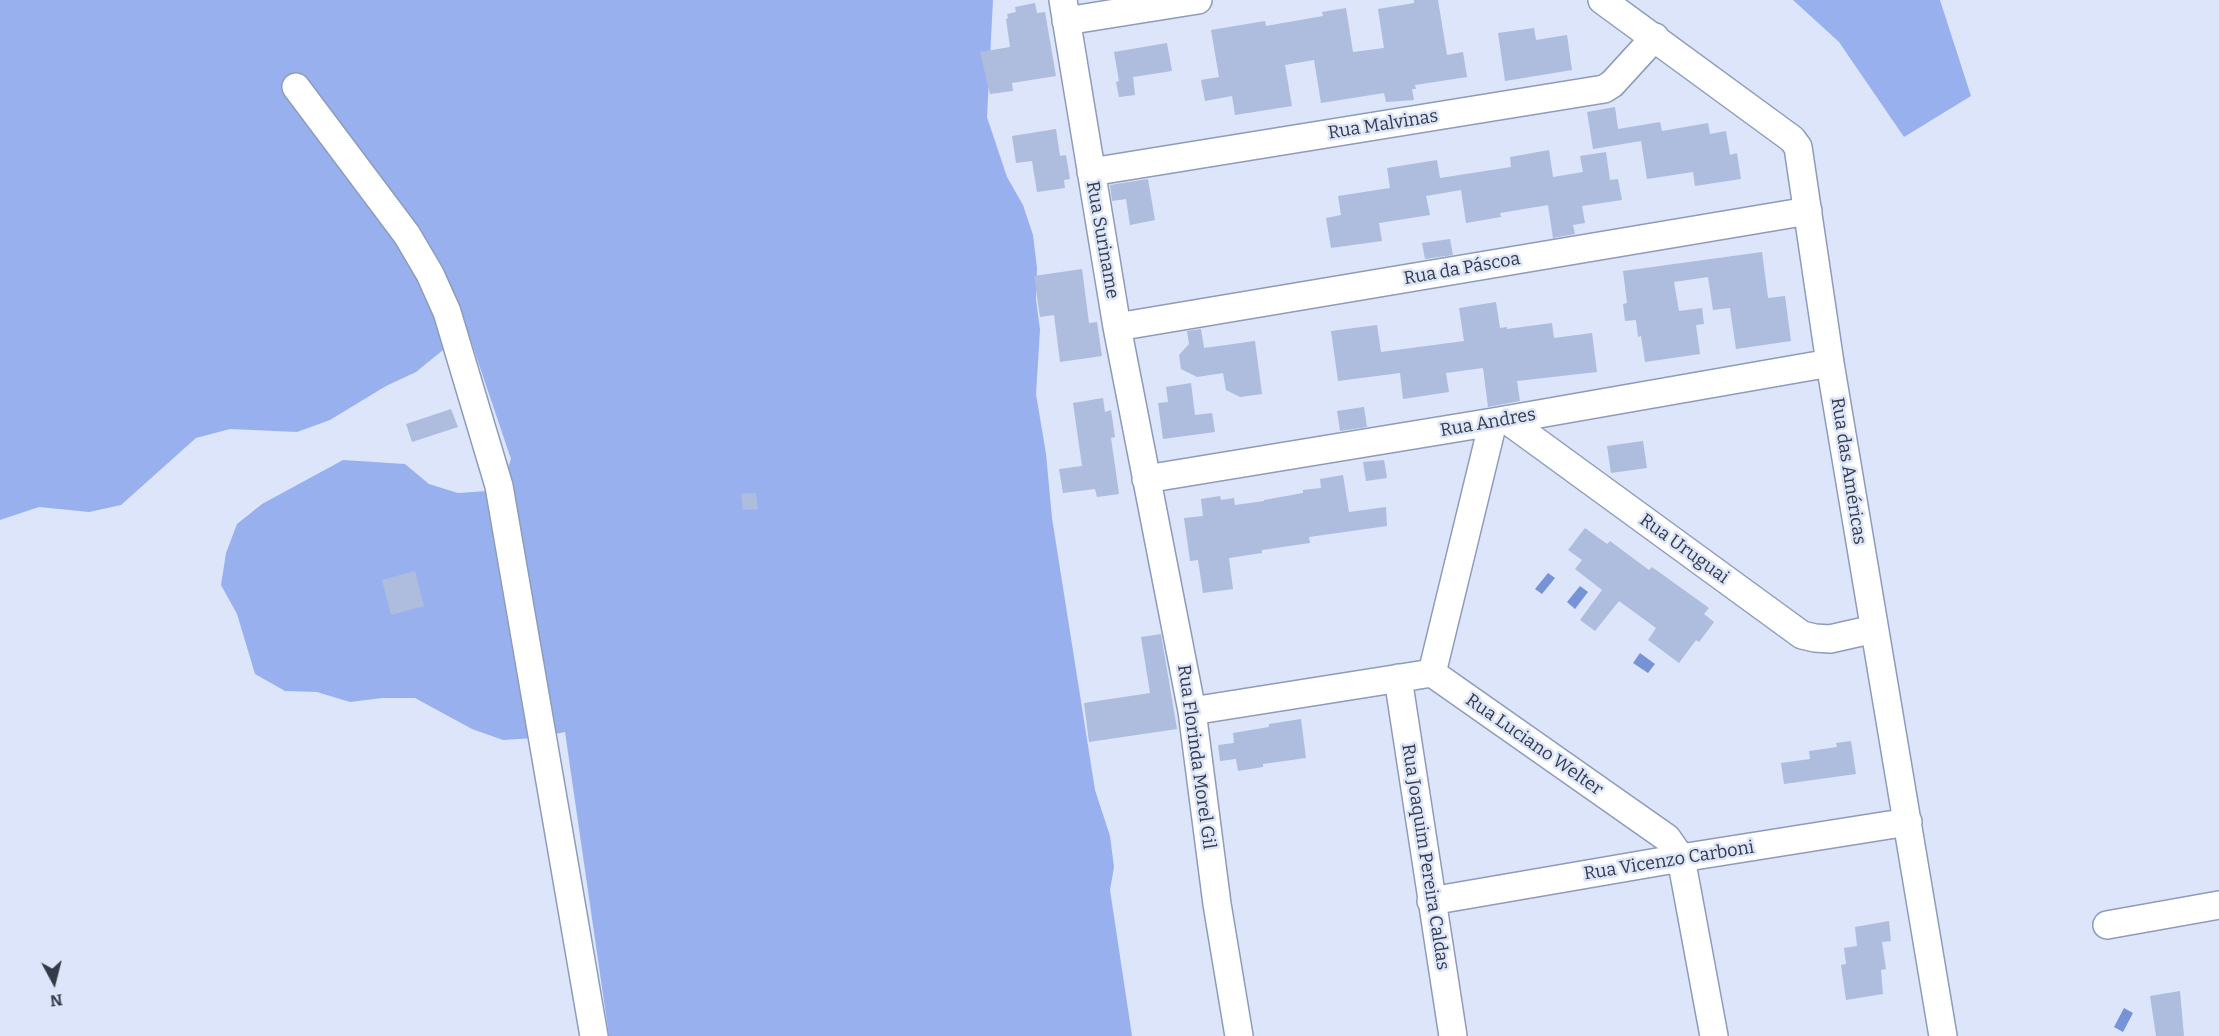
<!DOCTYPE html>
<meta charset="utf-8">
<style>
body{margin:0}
#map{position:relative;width:2219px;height:1036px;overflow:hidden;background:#dce5f9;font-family:Bitter,serif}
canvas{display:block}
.north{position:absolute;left:24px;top:952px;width:60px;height:60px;-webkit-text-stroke:4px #dce5f9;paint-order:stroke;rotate:173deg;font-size:16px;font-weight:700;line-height:24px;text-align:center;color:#343a47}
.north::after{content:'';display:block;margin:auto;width:21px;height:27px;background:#343a47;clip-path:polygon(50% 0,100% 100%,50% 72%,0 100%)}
</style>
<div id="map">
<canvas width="2219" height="1036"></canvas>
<div class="north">N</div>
</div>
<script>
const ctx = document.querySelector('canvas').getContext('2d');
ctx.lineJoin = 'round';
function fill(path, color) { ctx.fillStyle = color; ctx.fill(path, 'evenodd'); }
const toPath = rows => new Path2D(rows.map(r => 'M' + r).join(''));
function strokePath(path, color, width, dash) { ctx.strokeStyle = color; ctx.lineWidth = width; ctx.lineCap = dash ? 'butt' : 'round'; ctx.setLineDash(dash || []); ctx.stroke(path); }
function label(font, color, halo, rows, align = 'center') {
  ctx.font = font + ' Bitter,serif'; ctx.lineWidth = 5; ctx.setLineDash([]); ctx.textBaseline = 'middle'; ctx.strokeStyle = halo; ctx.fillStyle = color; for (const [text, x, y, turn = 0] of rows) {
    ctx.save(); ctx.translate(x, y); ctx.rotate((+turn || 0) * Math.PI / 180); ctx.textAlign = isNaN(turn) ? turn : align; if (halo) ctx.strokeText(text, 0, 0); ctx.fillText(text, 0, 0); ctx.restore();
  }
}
fill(toPath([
 [0,0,993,0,987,117,1007,177,1023,205,1033,235,1037,268,1036,299,1040,330,1036,394,1046,454,1052,518,1095,790,1110,836,1114,867,1110,890,1132,1036,609,1036,565,732,535,738,503,740,472,729,415,698,382,698,350,702,317,692,285,691,255,674,237,614,221,585,226,553,237,524,262,504,343,460,405,464,429,484,458,493,487,491,508,468,511,459,469,335,443,350,416,372,386,386,330,420,297,432,230,429,196,438,121,505,89,512,39,507,0,520],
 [1793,0,1940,0,1971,96,1904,137,1839,42]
]), '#98b1ee');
fill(toPath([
 [1548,573,1555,578,1542,594,1535,589],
 [1580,586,1588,592,1575,609,1567,602],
 [1640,653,1655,664,1648,673,1633,663],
 [2124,1008,2133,1013,2123,1032,2114,1027]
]), '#7793d8');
fill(toPath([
 [1414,0,1438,0,1447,55,1463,52,1467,77,1415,85,1416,89,1412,89,1414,100,1386,102,1384,93,1321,103,1314,60,1285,65,1292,106,1235,115,1232,96,1205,101,1201,80,1219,77,1211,30,1265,21,1266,26,1323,16,1322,12,1346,8,1353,52,1384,48,1378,9,1414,3],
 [1035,3,1037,13,1045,12,1056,76,1012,83,1013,91,990,94,980,52,1010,47,1006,19,1008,18,1007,14,1016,12,1015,7],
 [1534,28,1536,40,1567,35,1572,70,1505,81,1498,33],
 [1167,43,1172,71,1133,77,1135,95,1119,97,1116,82,1119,81,1114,52],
 [1615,107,1618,129,1660,122,1662,131,1708,123,1710,134,1726,131,1730,155,1737,153,1741,179,1695,186,1693,172,1647,179,1641,141,1593,149,1587,112],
 [1056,129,1060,156,1066,155,1070,179,1064,180,1065,188,1037,192,1032,161,1016,163,1012,136],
 [1549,150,1553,177,1583,172,1580,156,1606,152,1610,180,1618,179,1622,200,1582,206,1585,223,1573,225,1575,234,1553,238,1548,205,1500,213,1501,217,1466,223,1461,190,1426,196,1430,215,1379,223,1382,241,1331,248,1326,218,1341,215,1338,196,1390,188,1387,168,1437,160,1440,178,1511,167,1510,157],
 [1148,179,1155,220,1130,225,1126,199,1112,201,1110,185],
 [1450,239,1453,255,1425,259,1422,243],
 [1762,252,1768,298,1785,296,1791,341,1736,349,1730,308,1713,310,1708,277,1674,282,1679,311,1702,308,1704,324,1696,325,1700,354,1645,362,1641,336,1638,337,1636,320,1625,321,1623,304,1627,303,1623,271],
 [1082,269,1089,323,1097,322,1102,356,1060,362,1054,315,1040,317,1034,276],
 [1496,302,1500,328,1507,327,1507,329,1552,323,1554,338,1592,333,1597,372,1517,381,1520,401,1488,407,1483,368,1446,373,1449,392,1403,399,1400,373,1338,381,1331,331,1377,325,1381,352,1464,341,1459,308],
 [1201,329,1204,348,1255,341,1262,394,1240,397,1226,390,1223,373,1197,377,1181,369,1179,355,1189,344,1187,331],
 [1191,383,1195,415,1212,413,1215,432,1163,439,1158,403,1168,402,1166,387],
 [1103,398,1105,412,1111,410,1115,437,1111,438,1119,494,1097,497,1095,489,1063,493,1059,469,1082,466,1073,403],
 [1364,407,1367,427,1340,431,1337,411],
 [451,409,458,427,412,442,406,424],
 [1643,441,1647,468,1611,473,1607,446],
 [1384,460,1387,478,1366,481,1363,462],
 [1343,475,1349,512,1386,507,1387,526,1309,537,1310,543,1262,550,1262,553,1229,558,1233,589,1203,593,1198,560,1190,561,1184,518,1203,516,1201,499,1220,496,1221,500,1234,498,1235,505,1264,501,1264,500,1303,493,1303,490,1321,488,1320,479],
 [756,493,758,509,743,510,741,494],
 [1585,528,1607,544,1610,541,1649,570,1652,567,1709,608,1704,614,1714,622,1699,642,1696,640,1679,663,1648,640,1656,628,1619,601,1595,631,1580,620,1602,590,1575,569,1582,560,1568,550],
 [415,571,424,606,391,615,382,580],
 [1161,634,1177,729,1089,742,1084,703,1150,693,1141,637],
 [1301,719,1306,758,1263,764,1263,767,1238,771,1236,759,1220,761,1218,745,1234,743,1233,733,1269,727,1269,724],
 [1851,741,1856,774,1784,784,1781,763,1810,759,1809,751,1837,747,1836,743],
 [1889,921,1891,941,1882,942,1886,969,1881,970,1883,994,1846,1000,1841,965,1846,964,1844,948,1857,946,1855,927],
 [2180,991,2184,1036,2156,1036,2150,996]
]), '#aebcdd');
const minor = toPath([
 [1063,0,1117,327,1192,711,1217,904,1239,1036],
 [1602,0,1792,139,1798,147,1830,363,1943,1036],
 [1066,21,1198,0],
 [296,87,407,235,430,274,447,312,499,486,594,1036],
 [1091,172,1604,89,1612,84,1655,37],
 [1117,327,1808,211],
 [1507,420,1802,635,1815,638,1830,639,1874,629],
 [1146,479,1493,422,1830,363],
 [1432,673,1493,422],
 [1398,678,1453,1036],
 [1192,711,1432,673,1667,838,1681,858,1714,1036],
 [1431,901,1681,858,1908,822],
 [2107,925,2219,905]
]);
strokePath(minor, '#8e9cbb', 30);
strokePath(minor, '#fff', 27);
label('18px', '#343a47', '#dce5f9', [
 ["Rua Malvinas",1383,125,-9],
 ["Rua Suriname",1102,240,80],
 ["Rua da Páscoa",1462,269,-10],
 ["Rua Andres",1488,423,-10],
 ["Rua das Américas",1848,471,81],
 ["Rua Uruguai",1684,549,36],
 ["Rua Luciano Welter",1534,745,35],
 ["Rua Florinda Morel Gil",1196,757,82],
 ["Rua Joaquim Pereira Caldas",1425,857,81],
 ["Rua Vicenzo Carboni",1669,861,-9]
]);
</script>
